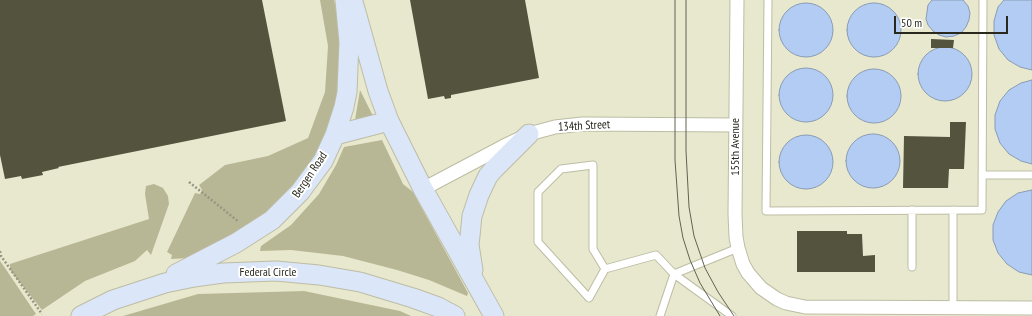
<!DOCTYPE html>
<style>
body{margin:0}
#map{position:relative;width:1032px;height:316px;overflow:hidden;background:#e8e8ce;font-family:"PT Sans Narrow",sans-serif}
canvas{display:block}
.scale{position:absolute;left:894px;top:16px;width:114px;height:18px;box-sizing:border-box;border:2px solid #28281e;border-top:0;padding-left:5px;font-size:12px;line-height:14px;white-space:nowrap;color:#28281e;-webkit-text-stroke:3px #fff;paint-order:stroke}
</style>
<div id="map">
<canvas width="1032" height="316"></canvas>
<div class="scale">50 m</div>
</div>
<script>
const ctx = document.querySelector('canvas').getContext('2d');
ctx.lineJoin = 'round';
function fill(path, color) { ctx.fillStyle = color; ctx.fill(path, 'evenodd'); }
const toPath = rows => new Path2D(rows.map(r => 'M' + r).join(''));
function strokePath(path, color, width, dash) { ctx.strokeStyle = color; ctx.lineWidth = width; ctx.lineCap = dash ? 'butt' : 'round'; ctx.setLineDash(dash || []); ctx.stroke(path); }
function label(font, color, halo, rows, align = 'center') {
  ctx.font = font + ' "PT Sans Narrow",sans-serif'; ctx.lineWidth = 4; ctx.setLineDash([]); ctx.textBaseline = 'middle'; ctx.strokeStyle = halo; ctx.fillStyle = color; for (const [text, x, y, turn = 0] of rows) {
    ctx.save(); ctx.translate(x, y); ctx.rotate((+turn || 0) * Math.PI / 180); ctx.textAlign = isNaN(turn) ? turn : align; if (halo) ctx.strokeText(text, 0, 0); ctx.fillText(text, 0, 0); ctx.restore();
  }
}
fill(toPath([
 [320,0,334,0,338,20,341,67,333,118,308,175,276,211,241,233,190,258,171,259,172,255,167,252,195,193,200,194,202,190,199,185,225,165,268,156,308,138,325,92,328,46],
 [360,90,373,116,355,120],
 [382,140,403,184,413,192,468,293,467,296,429,280,397,270,343,256,291,250,260,251,261,246,291,225,319,194,336,165,344,147],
 [154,184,163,188,168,196,169,204,151,255,147,250,135,261,85,281,42,310,10,270,10,264,149,219,145,194,146,186],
 [0,261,5,268,36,314,33,316,0,316],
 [304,291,400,311,411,316,123,316,198,294]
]), '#b8b795');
const water = toPath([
 [932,0,963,0,968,6,970,13,969,20,966,27,961,33,954,36,946,37,939,35,933,31,928,25,926,19,928,5,932,0],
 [1004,0,1032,0,1032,70,1020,67,1008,60,999,49,994,35,994,21,998,7,1004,0],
 '779 30a27 27 0 1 1 54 0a27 27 0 1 1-54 0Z',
 '847 30a27 27 0 1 1 54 0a27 27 0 1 1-54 0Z',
 '918 74a27 27 0 1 1 54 0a27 27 0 1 1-54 0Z',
 '779 95a27 27 0 1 1 54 0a27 27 0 1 1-54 0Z',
 '847 96a27 27 0 1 1 54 0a27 27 0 1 1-54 0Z',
 [1032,80,1032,164,1021,161,1009,154,1000,143,995,129,995,115,1000,101,1009,90,1021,83,1032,80],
 '846 161a27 27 0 1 1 54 0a27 27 0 1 1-54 0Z',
 '779 162a27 27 0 1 1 54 0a27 27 0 1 1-54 0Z',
 [1032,190,1032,275,1019,272,1007,264,998,253,993,240,993,225,998,212,1006,201,1018,193,1032,190]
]);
fill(water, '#b3ccf3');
strokePath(water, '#899bb3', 1);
fill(toPath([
 [0,0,262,0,286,121,58,167,59,168,42,172,43,175,22,179,21,176,5,179,0,155],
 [410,0,525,0,539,78,451,95,451,98,445,99,444,96,428,99],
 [931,39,954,40,953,48,931,48],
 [950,122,966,122,964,169,949,169,948,188,903,188,904,136,950,137],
 [797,231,847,231,847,234,862,234,863,256,875,255,875,272,797,272]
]), '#54543e');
const lane = toPath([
 [768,0,766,211,982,210,983,0],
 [982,175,1032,175],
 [912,267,912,210],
 [605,269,593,249,593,165,561,169,538,192,538,242,589,298,605,269,656,255,674,274,732,316],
 [953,308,953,210],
 [660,316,674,274,738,248]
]);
const street = toPath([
 [737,0,735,214,736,237,738,248,743,264,748,273,761,288,777,299,786,303,805,307,1032,308],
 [423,189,508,144,529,134,555,127,582,124,736,125]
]);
const secondary = toPath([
 [354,5,378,91,389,121,423,189,494,316],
 [335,135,389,121],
 [473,270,469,245,470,236,472,216,479,195,488,176,494,169,529,134],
 [176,274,236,243,272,220,300,192,323,161,335,135,344,107,347,92,349,42,345,0],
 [81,316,113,300,165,283,194,277,223,273,276,271,319,275,360,282,413,298,438,307,455,316]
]);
strokePath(lane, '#bdbda5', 9);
strokePath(street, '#bdbda5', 15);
strokePath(secondary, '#bdbda5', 21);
strokePath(toPath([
 [189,182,239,222],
 [0,251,1,256,42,314]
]), '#969683', 2.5, [2, 2]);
strokePath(lane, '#fff', 7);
strokePath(street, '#fff', 13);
strokePath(secondary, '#dbe6f8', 19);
strokePath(toPath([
 [675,0,675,160,679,216,683,238,690,260,700,283,720,316],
 [686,0,686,151,689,207,694,236,705,268,718,292,734,316]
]), '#616152', 1);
label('12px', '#28281e', '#fff', [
 ["134th Street",584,126,-3],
 ["155th Avenue",736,147,-90],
 ["Bergen Road",310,175,-56],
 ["Federal Circle",268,273]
]);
</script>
